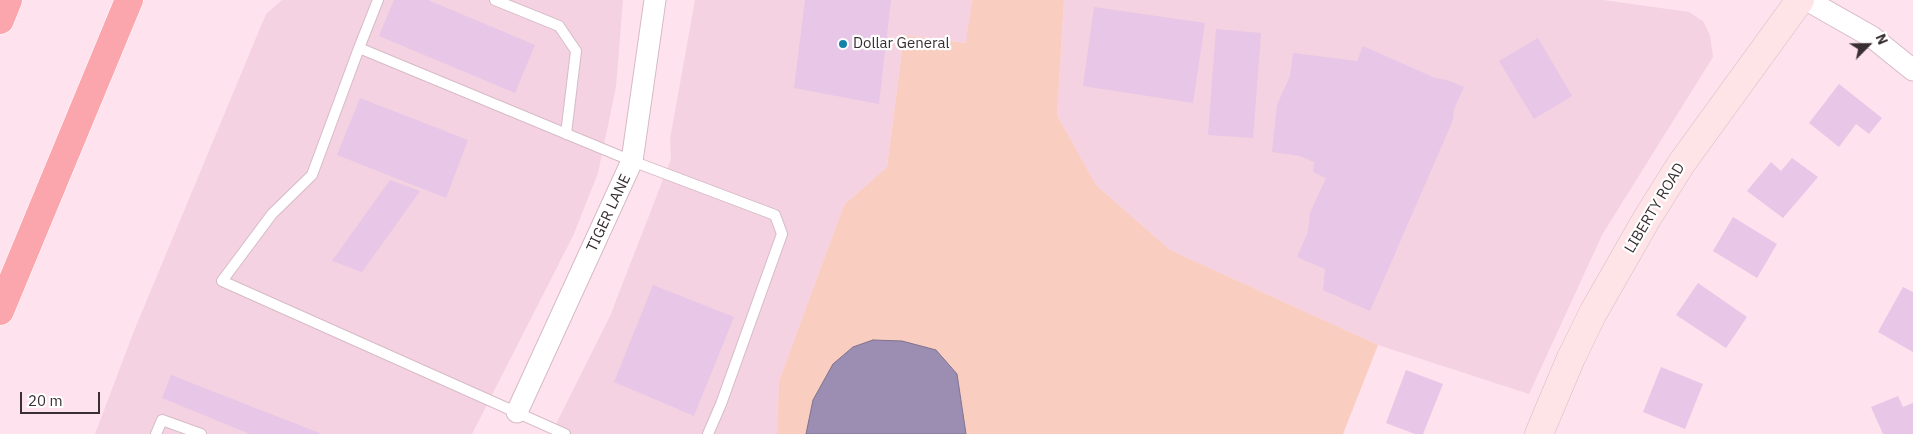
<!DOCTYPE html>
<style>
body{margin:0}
#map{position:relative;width:1913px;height:434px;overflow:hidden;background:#fee2ee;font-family:"IBM Plex Sans",sans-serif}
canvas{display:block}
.north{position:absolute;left:1843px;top:20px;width:50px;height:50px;-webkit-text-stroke:4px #fff;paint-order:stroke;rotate:67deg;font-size:14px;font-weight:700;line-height:20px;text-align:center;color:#392f33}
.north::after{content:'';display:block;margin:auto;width:18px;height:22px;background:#392f33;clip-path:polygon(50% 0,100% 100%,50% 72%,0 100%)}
.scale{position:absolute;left:20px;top:392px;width:80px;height:22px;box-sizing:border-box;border:2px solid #392f33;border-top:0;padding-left:6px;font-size:15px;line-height:18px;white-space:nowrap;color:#392f33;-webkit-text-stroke:4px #fff;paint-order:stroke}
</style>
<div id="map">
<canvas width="1913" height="434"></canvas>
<div class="north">N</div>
<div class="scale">20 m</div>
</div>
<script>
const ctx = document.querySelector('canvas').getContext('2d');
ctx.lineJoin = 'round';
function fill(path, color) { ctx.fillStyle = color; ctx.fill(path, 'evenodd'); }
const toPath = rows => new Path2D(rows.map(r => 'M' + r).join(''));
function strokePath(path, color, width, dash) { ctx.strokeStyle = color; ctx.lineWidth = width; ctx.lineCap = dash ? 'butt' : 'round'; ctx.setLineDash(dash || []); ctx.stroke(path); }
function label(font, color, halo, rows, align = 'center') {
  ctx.font = font + ' "IBM Plex Sans",sans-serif'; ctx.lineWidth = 4.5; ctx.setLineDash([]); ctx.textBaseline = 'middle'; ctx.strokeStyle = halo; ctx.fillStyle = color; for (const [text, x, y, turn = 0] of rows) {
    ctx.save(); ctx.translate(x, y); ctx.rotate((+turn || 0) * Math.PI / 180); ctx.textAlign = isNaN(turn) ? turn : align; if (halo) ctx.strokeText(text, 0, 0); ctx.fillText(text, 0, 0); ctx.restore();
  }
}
fill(toPath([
 [282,0,623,0,616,87,598,173,573,236,472,434,95,434,134,331,266,14],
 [695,0,972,0,967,43,904,35,887,167,844,205,779,381,777,434,551,434,610,316,671,159,670,139],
 [1064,0,1603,0,1689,12,1703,21,1710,35,1713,57,1602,235,1529,394,1378,345,1170,250,1096,185,1057,115]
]), '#f4d2e1');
fill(toPath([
 [972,0,1064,0,1057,115,1096,185,1170,250,1378,345,1343,434,966,434,957,374,813,400,806,434,777,434,779,381,844,205,887,167,904,35,966,43]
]), '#f9cdc0');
const water = toPath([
 [873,340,902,341,936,350,957,374,966,434,806,434,813,400,833,364,853,347,873,340]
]);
fill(water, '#9c8eb3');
strokePath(water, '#7e728d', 1);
fill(toPath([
 [394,0,428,0,535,45,515,93,379,36],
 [805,0,891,0,879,104,794,88],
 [1094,7,1205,23,1193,103,1083,86],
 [1216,29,1261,33,1253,138,1208,135],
 [1538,38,1572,96,1534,119,1499,61],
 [1363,46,1435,78,1447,80,1464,87,1454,109,1453,120,1370,311,1323,290,1325,269,1297,257,1308,232,1310,213,1326,178,1313,172,1314,162,1300,156,1272,152,1277,105,1290,76,1293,53,1357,61],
 [1839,84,1882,118,1869,134,1856,124,1839,147,1809,123],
 [360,98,468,140,446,198,337,155],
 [1792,158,1818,177,1783,218,1747,191,1771,162,1781,171],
 [390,180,420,191,362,272,332,261],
 [1733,217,1777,244,1757,278,1713,251],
 [1698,283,1747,317,1726,348,1676,315],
 [653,285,734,317,694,416,614,382],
 [1903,287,1913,292,1913,352,1878,332],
 [1661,367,1703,384,1685,429,1643,412],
 [1406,370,1443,384,1423,434,1415,434,1386,423],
 [171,375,322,434,250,434,162,398],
 [1898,396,1903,407,1913,403,1913,434,1883,434,1871,407]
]), '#e7c6e7');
const lane = toPath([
 [495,0,559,26,576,51,566,134],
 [359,48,378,0],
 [156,434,162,420,201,434],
 [565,434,222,281,272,214,312,175,359,48,632,161,775,215,782,234,721,404,708,434]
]);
const street = toPath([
 [1807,0,1872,37,1913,70],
 [517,412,632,161,655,0]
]);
const secondary = toPath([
 [1539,434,1571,358,1593,313,1646,220,1681,164,1800,0]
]);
const highway = toPath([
 [0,20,8,0],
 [0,311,129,0]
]);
strokePath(lane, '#d6bbc6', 12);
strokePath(street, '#d6bbc6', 23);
strokePath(secondary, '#d6bbc6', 29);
strokePath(highway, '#fff', 29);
strokePath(lane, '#fff', 10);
strokePath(street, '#fff', 21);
strokePath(secondary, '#fee4e6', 28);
strokePath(highway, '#fba5ac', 28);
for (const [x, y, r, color] of [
 [843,44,5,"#1581a9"]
]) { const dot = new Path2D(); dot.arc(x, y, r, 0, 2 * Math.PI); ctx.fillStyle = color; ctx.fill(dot); strokePath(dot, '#fff', 2); }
label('15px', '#392f33', '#fff', [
 ["Dollar General",853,44]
], 'left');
label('15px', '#392f33', '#fff', [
 ["LIBERTY ROAD",1655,208,-59],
 ["TIGER LANE",609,213,-65]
]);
</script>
